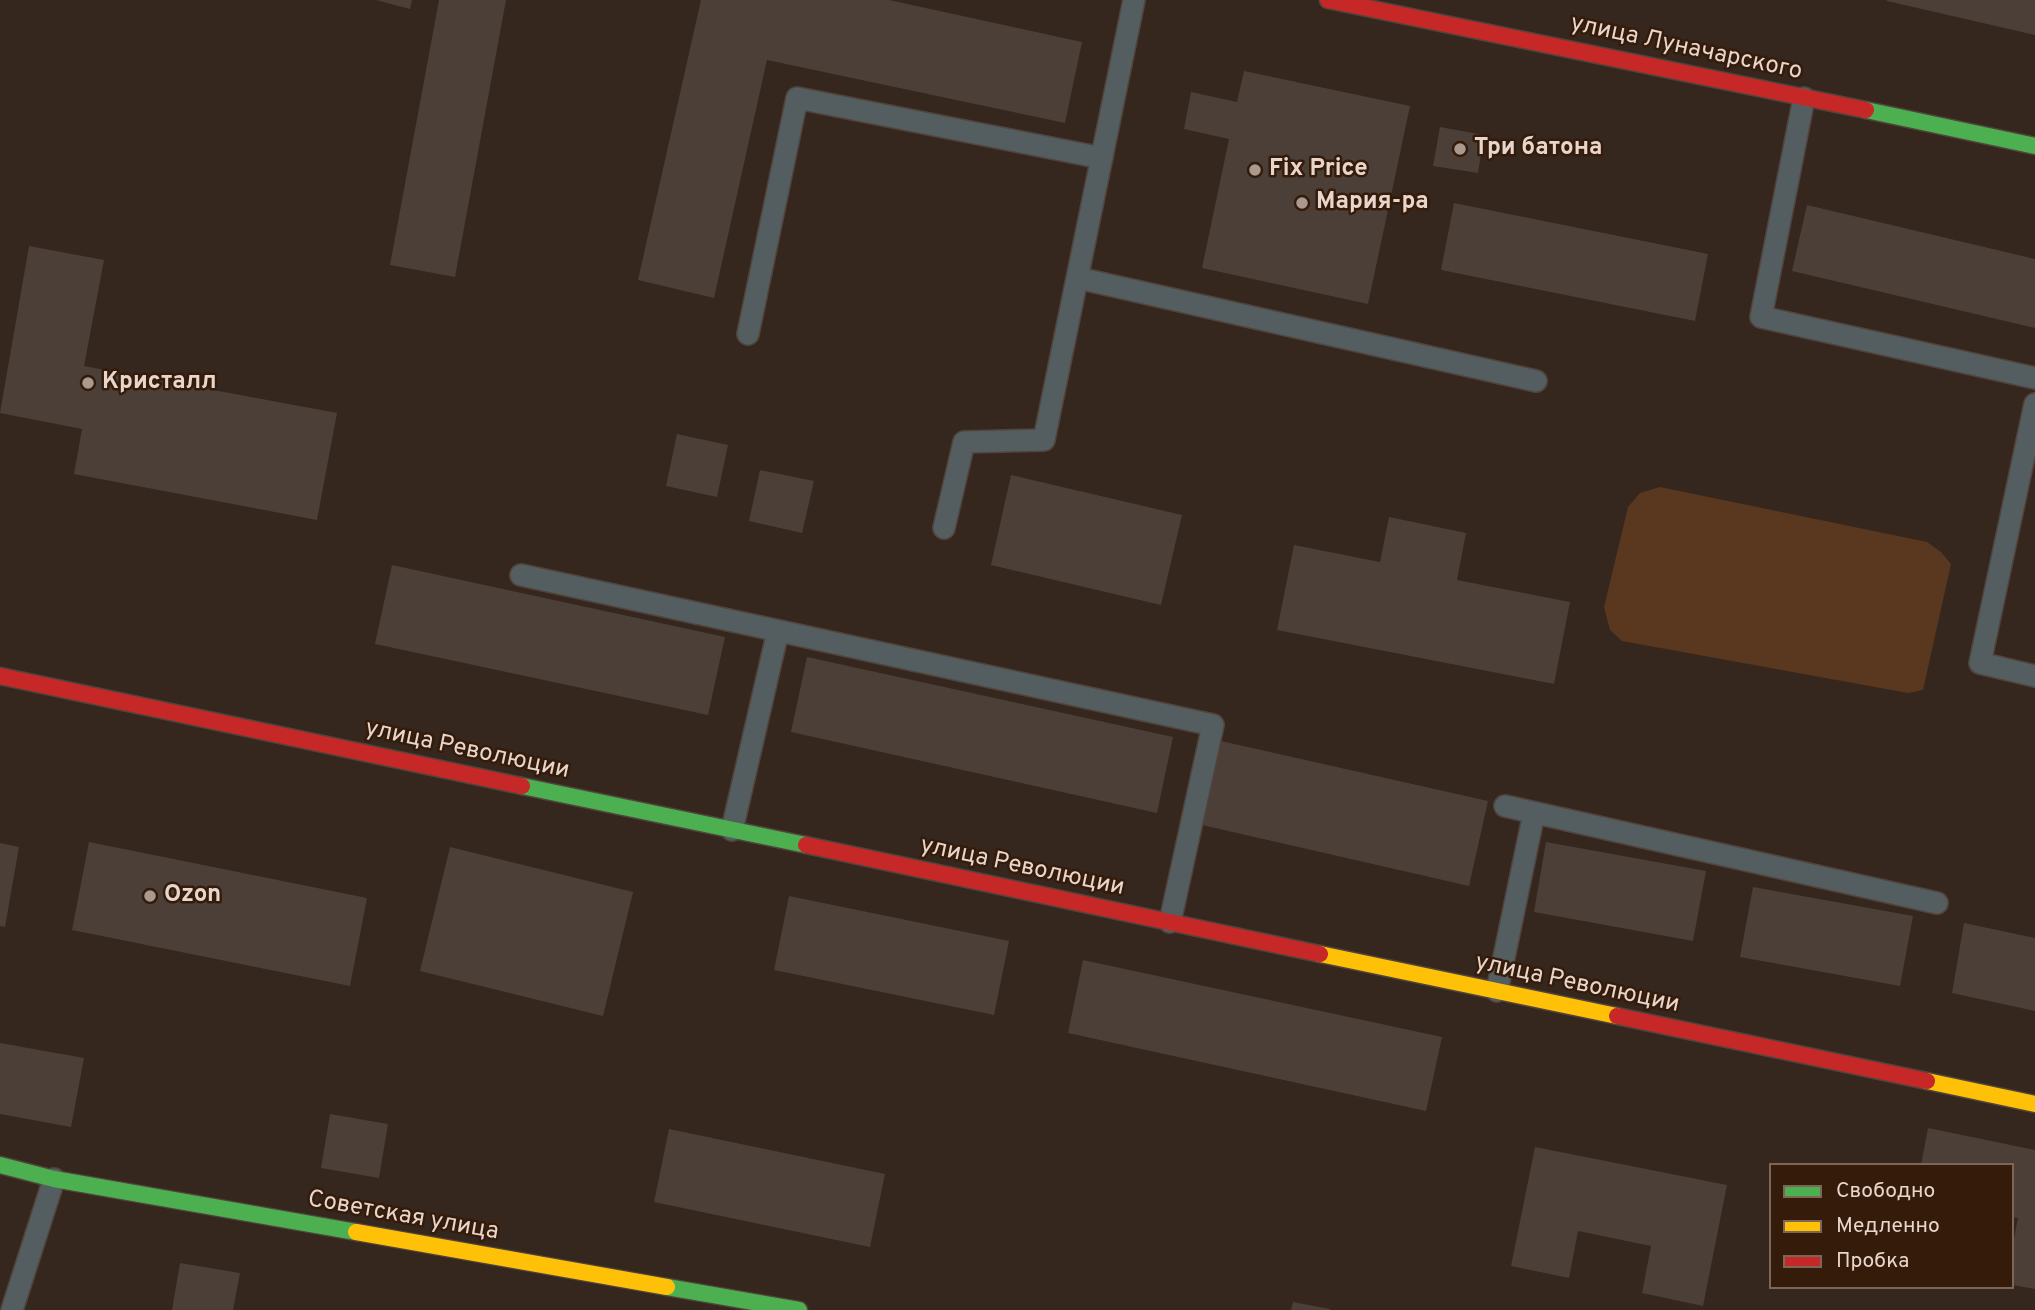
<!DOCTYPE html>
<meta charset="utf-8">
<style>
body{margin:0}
#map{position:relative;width:2035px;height:1310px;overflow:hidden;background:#35271e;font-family:Overpass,sans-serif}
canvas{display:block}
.legend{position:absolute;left:1769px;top:1163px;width:245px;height:126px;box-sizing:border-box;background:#341b0a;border:2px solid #7c6658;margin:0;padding:9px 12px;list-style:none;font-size:21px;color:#e8d6cc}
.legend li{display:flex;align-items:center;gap:14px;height:35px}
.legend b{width:35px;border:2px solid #7c6658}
</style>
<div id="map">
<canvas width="2035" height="1310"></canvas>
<ul class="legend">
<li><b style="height:9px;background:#4caf50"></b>Свободно</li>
<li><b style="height:9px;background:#ffc107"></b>Медленно</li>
<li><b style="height:9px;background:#c62828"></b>Пробка</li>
</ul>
</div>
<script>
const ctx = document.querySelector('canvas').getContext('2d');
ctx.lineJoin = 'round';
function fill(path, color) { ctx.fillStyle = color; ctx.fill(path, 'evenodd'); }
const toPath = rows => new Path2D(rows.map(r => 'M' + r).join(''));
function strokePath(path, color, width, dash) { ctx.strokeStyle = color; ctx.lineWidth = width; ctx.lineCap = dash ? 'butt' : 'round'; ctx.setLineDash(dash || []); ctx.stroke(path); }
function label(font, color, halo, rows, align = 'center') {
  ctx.font = font + ' Overpass,sans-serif'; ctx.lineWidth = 5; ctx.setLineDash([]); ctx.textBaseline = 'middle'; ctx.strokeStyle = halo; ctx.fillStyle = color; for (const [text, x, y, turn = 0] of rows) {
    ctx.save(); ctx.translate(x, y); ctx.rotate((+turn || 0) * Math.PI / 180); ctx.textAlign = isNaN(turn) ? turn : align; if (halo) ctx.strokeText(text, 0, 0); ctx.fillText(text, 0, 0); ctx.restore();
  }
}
fill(toPath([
 [1660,487,1927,542,1941,552,1951,564,1923,690,1908,693,1622,641,1610,630,1604,607,1628,507,1640,493]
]), '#5a371f');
fill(toPath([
 [376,0,412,0,410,9],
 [439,0,506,0,455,277,390,265],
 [701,0,889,0,1082,42,1065,123,767,60,714,298,638,280],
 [1887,0,2035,0,2035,35,1887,1],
 [1244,71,1410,106,1368,304,1202,268,1229,139,1184,129,1191,92,1237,102],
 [1440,127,1484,135,1478,173,1433,166],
 [1454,203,1708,254,1695,321,1441,270],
 [1807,205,2035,259,2035,328,1792,271],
 [29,246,104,260,84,366,337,413,317,520,74,474,82,429,0,413],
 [677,434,728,445,717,497,666,486],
 [760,470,814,481,802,533,749,521],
 [1011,475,1182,515,1161,605,991,565],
 [1389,517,1466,533,1457,580,1570,602,1554,684,1277,630,1294,545,1380,562],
 [392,565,725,637,708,715,375,644],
 [807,657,1173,737,1157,813,791,732],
 [1221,741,1488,801,1469,886,1202,825],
 [89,842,367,898,350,986,72,930],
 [1546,842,1706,871,1693,941,1534,912],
 [0,843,19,847,5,927,0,926],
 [450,847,633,892,603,1016,420,971],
 [1753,887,1913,916,1900,986,1740,957],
 [789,896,1009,941,994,1015,774,970],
 [1964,923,2035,938,2035,1011,1952,993],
 [1083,960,1442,1037,1426,1111,1068,1033],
 [0,1043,84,1058,71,1127,0,1114],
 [330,1114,388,1124,379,1178,321,1168],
 [1928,1128,2035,1150,2035,1289,2012,1285,2012,1248,2018,1218,2012,1217,2012,1165,1921,1165],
 [669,1129,885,1174,870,1247,654,1202],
 [1535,1147,1727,1185,1703,1306,1642,1293,1651,1246,1578,1231,1569,1278,1511,1266],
 [180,1263,240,1273,233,1310,172,1310],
 [1293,1302,1330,1309,1330,1310,1291,1310]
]), '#4b3f37');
const lane = toPath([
 [1804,98,1761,317,2035,378],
 [1078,278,1536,381],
 [748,334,797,98,1102,158],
 [2035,404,1980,663,2035,676],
 [944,528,964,442,1044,440,1134,0],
 [521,575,1213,725,1170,922],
 [1505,806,1937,903],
 [732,830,778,631],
 [1497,991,1534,813],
 [12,1310,54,1179]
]);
const fast = toPath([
 [1866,110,2035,146],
 [522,786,806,845],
 [0,1165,54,1179,356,1232],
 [667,1287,799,1310]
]);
const slow = toPath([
 [1320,954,1617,1016],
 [1927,1081,2035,1104],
 [356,1232,667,1287]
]);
const jam = toPath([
 [1328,0,1866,110],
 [0,676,522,786],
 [806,845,1320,954],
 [1617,1016,1927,1081]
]);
strokePath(lane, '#50443c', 24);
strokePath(fast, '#50443c', 19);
strokePath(slow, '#50443c', 19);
strokePath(jam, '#50443c', 19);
strokePath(lane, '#545d5f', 21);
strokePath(fast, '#4caf50', 16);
strokePath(slow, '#ffc107', 16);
strokePath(jam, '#c62828', 16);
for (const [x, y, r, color] of [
 [1460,149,7,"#a9998f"],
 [1255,170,7,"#a9998f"],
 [1302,203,7,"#a9998f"],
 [88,383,7,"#a9998f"],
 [150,896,7,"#a9998f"]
]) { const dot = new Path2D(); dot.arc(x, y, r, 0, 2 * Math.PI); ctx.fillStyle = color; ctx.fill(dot); strokePath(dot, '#341b0a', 2.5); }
label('24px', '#e8d6cc', '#341b0a', [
 ["улица Луначарского",1686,49,12],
 ["улица Революции",467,751,12],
 ["улица Революции",1022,868,12],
 ["улица Революции",1577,985,12],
 ["Советская улица",403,1217,10]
]);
label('bold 24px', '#e8d6cc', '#341b0a', [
 ["Три батона",1474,149],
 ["Fix Price",1269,170],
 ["Мария-ра",1316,203],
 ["Кристалл",102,383],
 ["Ozon",164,896]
], 'left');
</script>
